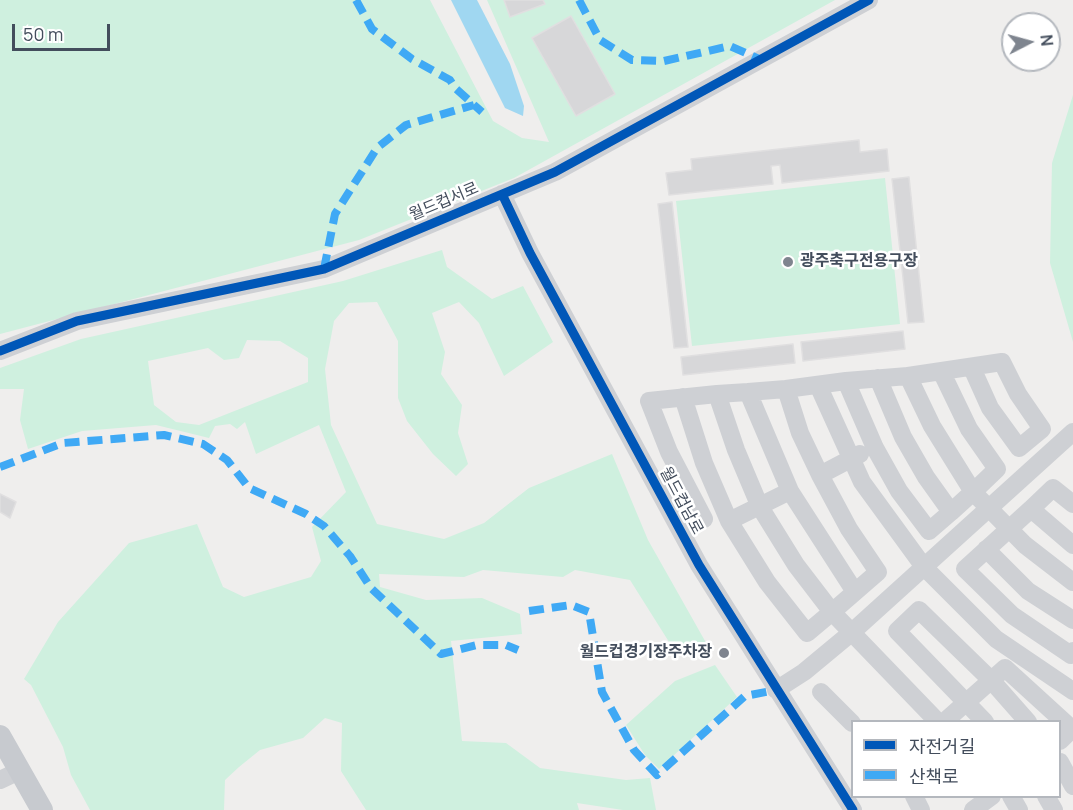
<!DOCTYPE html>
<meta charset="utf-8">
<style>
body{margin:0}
#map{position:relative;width:1073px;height:810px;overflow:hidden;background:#efeeed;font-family:Manrope,"Noto Sans KR",sans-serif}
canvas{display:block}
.legend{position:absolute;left:851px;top:720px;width:210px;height:78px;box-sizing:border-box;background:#fff;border:2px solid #b4b8be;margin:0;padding:8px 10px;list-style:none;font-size:18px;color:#434d5c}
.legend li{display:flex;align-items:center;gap:12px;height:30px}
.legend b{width:30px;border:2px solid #b4b8be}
.north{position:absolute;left:1001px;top:12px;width:60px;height:60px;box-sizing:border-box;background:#fff;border:2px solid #b4b8be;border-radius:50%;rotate:84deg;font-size:16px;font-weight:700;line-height:24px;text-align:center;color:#434d5c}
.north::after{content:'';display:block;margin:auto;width:21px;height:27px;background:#7f858f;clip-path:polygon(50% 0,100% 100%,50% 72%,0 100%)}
.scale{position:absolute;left:12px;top:24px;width:98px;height:27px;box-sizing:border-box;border:3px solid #434d5c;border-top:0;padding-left:8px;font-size:18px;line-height:21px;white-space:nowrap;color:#434d5c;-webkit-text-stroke:4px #fff;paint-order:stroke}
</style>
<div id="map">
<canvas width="1073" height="810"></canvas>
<ul class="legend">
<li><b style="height:8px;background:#0057b8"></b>자전거길</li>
<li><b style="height:8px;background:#3fa9f5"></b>산책로</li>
</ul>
<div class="north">N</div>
<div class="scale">50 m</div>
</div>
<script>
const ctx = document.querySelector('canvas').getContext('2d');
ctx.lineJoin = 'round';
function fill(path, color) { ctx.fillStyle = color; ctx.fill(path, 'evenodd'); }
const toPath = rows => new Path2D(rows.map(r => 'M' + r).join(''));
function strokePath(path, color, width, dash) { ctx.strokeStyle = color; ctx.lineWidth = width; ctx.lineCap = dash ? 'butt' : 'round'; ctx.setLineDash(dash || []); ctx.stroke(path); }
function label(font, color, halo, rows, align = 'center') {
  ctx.font = font + ' Manrope,"Noto Sans KR",sans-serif'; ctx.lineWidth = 5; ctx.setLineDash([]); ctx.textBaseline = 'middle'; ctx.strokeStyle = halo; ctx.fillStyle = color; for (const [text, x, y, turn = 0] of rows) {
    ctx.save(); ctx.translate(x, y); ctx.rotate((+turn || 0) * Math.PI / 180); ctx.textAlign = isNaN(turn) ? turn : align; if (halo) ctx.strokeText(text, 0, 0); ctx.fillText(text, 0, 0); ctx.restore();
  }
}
fill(toPath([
 [0,0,430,0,493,121,522,138,549,142,487,0,835,0,514,178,359,240,0,334],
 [1073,95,1073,342,1050,263,1052,163],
 [885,178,900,324,692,346,676,201],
 [442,250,447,267,492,299,523,286,553,342,504,376,479,323,459,302,432,313,445,352,441,374,462,405,458,433,468,464,456,476,433,454,407,421,398,398,398,341,377,302,349,303,334,321,325,369,331,425,377,524,444,539,484,523,529,488,612,454,648,540,709,648,676,653,630,580,575,570,563,577,483,570,464,577,379,574,380,587,426,600,482,598,520,614,522,634,451,641,462,741,506,743,540,768,626,780,650,778,656,810,623,810,577,803,579,810,366,810,341,771,342,723,325,718,303,738,260,750,239,767,225,780,224,810,90,810,71,775,63,747,31,685,24,679,58,622,129,543,197,524,223,587,244,597,311,577,321,561,312,527,346,492,319,425,256,454,245,422,237,429,230,424,215,426,209,438,156,425,82,431,28,449,20,420,24,389,0,389,0,368,81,339,343,281],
 [247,340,280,341,308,358,308,382,199,425,176,422,154,405,148,361,208,348,224,360,239,358],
 [715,665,737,697,659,769,645,755,626,725,675,681]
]), '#cff0df');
fill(toPath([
 [451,0,477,0,510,64,524,106,523,116,505,108]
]), '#a0d7f1');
const building = toPath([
 [504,0,543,0,545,4,510,17,504,0],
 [571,16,615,94,576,116,532,38,571,16],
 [859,140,860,152,887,149,889,171,782,183,780,165,771,166,773,184,669,195,666,173,692,170,691,159,859,140],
 [909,177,924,322,908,323,892,179,909,177],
 [672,202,688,347,674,348,658,204,672,202],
 [903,331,905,349,803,361,801,342,903,331],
 [793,344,795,363,683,375,681,357,793,344],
 [0,494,16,502,10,518,0,512,0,494]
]);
fill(building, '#d7d7d9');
strokePath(building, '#e0dfe0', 1.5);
strokePath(toPath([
 [502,194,530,253,699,565,853,810],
 [0,351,77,321,324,269,555,172,869,0],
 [942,373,969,429,997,469,973,492,932,426,908,376,1002,362,1018,394,1042,429,1019,448,990,408,972,368],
 [846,381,908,376],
 [818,385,862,482,924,567,996,639,1073,691],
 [748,392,786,389],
 [683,397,704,463,729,521,767,582,807,633,832,612,796,565,760,507,736,450,717,394,748,392,790,491,855,592,878,572,849,529,820,475,800,433,786,389,846,381,875,448,899,491,929,531,951,512,926,477,903,437,878,378],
 [820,475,860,454],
 [1073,504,1053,488,1031,509,1073,545],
 [1031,509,965,569,1012,615,1071,655,1073,651],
 [951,512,973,492,1025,545,1073,582],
 [704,519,669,452,649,401,717,394],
 [729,521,790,491],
 [986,549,1028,591,1073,620],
 [855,592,832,612,938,722],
 [776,690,804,672,851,633,1073,432],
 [821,692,852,723],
 [944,722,1005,668,1073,730],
 [985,722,897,631,919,610,991,680,1028,722],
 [1060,741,1073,728],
 [1060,762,1073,786],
 [0,780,19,771],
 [914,796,921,810],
 [1011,796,1019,810],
 [1046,796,1054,810],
 [973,810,992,796]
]), '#ced0d4', 18);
strokePath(toPath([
 [0,736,42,810]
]), '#c7cacf', 22);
strokePath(toPath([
 [356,0,372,29,412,59,450,80,455,88,482,112],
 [579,0,600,40,632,60,664,61,730,46,759,59],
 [324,269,335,214,377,148,406,125,474,105],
 [0,467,63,443,164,435,203,444,227,460,249,488,306,514,324,526,350,556,371,588,441,654,477,645,506,645,518,650],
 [529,611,571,605,589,612,602,692,634,750,657,775,745,696,776,690]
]), '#3fa9f5', 8, [15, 8]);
strokePath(toPath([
 [502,194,530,253,699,565,853,810],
 [0,351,77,321,324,269,555,172,869,0]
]), '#0057b8', 9);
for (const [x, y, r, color] of [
 [788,262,6,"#7f858f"],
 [724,653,6,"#7f858f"]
]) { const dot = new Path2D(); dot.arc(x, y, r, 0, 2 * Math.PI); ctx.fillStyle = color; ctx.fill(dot); strokePath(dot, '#fff', 2); }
label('16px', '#434d5c', '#fff', [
 ["월드컵서로",444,202,-23],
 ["월드컵남로",681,501,62]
]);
label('bold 16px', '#434d5c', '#fff', [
 ["광주축구전용구장",800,262],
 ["월드컵경기장주차장",712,653,"right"]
], 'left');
</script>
